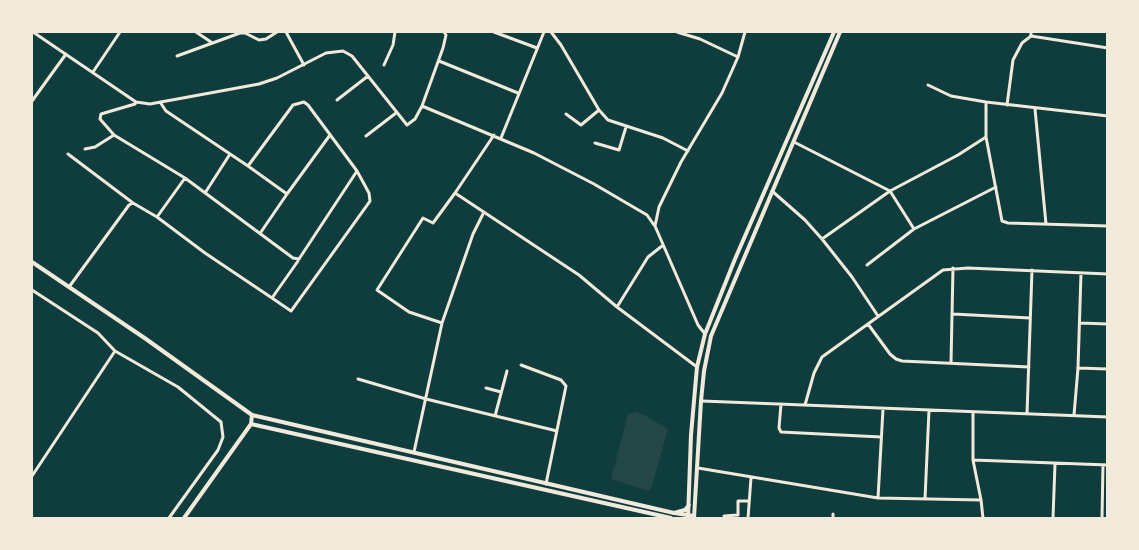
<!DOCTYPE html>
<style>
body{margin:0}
#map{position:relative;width:1139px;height:550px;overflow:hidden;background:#0f3d3e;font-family:"Fira Sans Condensed",sans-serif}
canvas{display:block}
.frame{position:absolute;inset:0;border:33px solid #f1e9da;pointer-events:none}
</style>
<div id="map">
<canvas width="1139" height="550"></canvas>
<div class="frame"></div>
</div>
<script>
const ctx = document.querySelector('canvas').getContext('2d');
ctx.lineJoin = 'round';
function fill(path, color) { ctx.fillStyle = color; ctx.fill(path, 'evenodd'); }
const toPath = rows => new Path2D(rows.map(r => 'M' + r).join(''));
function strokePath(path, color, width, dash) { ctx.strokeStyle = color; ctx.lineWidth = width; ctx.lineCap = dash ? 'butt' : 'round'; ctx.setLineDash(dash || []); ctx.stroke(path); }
fill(toPath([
 [636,412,646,416,668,429,651,489,648,491,611,479,628,414]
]), '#244646');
strokePath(toPath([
 [33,32,136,102,150,104,259,84,277,78,326,53,343,51,352,56,407,125,415,119,422,106,443,48,446,35,444,32],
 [196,32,211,42],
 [286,32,304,65],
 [494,32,537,48],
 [551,32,561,45,599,110,608,120,663,138,688,151],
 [677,32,700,39,738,57],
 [1031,36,1108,48],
 [177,56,240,33,245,33,259,40,266,39,277,32],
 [439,61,518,93],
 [384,65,393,45,395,32],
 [93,72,120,32],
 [928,85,951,96,986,102,1108,116],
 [337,100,368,76],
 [32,101,66,54],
 [136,102,135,104,101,114,100,119,114,135,185,178,293,258,299,259,357,171,308,105,304,102,293,105,248,166,166,111,160,102],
 [1007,105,1013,60,1022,43,1031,36,1031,32],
 [422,106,534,153,594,184,647,215,654,225],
 [1035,109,1046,224],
 [566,114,581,125,599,110],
 [366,136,396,113],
 [986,137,1002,221,1008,223,1108,226],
 [501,138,544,32],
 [794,142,890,191,958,155,986,137,986,102],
 [595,143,619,150,626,127],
 [85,149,95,147,114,135],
 [68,154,133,203],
 [248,166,287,194,261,232],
 [772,191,805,220,822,239,852,277,878,316],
 [205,193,230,154],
 [455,193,579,275,617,307,697,367],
 [287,194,330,135],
 [157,217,205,253,272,298],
 [822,239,890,191,914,229],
 [298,261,272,298,291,311,370,201,369,193,357,171],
 [867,265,914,229,996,187],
 [69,287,129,205,133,203,157,217,185,178],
 [32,290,98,333,115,351,178,387,221,422,223,437,218,450,169,518],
 [617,307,648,257,662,246],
 [953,314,1030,318],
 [442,323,409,312,377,290,423,218,433,223,455,193,494,135],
 [1080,323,1108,324],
 [868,324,890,354,896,359,902,361,1029,367],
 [705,334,698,325,655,226,659,207,681,162,722,93,738,57,745,32],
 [951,363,953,268],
 [521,365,561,380,566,386,546,484],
 [1078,368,1108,369],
 [358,379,426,399,557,431],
 [486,388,501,392],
 [702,401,1108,417],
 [781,404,779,428,781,432,881,437],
 [805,405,814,373,822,357,943,270,968,268,1108,274],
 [973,413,973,460,981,500,983,518],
 [1027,414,1032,270],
 [1074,415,1078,368,1081,273],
 [495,416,507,371],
 [414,452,442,323,473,234,484,212],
 [973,460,1108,465],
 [698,468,878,498,981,500],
 [32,476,115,351],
 [878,498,883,409],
 [925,499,929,410],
 [724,516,738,515,738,501,749,501],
 [748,518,751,478],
 [833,518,833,514],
 [1053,518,1055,464],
 [1102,518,1103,465]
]), '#f1e9da', 3);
strokePath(toPath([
 [32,262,146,339,252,415,251,424,184,518],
 [252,415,674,513,694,516],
 [251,424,671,518]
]), '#f1e9da', 4);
strokePath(toPath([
 [674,513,685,510,689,505],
 [688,518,691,435,697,367,705,334,735,259,834,32],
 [694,518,701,401,704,371,711,336,840,32]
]), '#f1e9da', 4);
</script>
